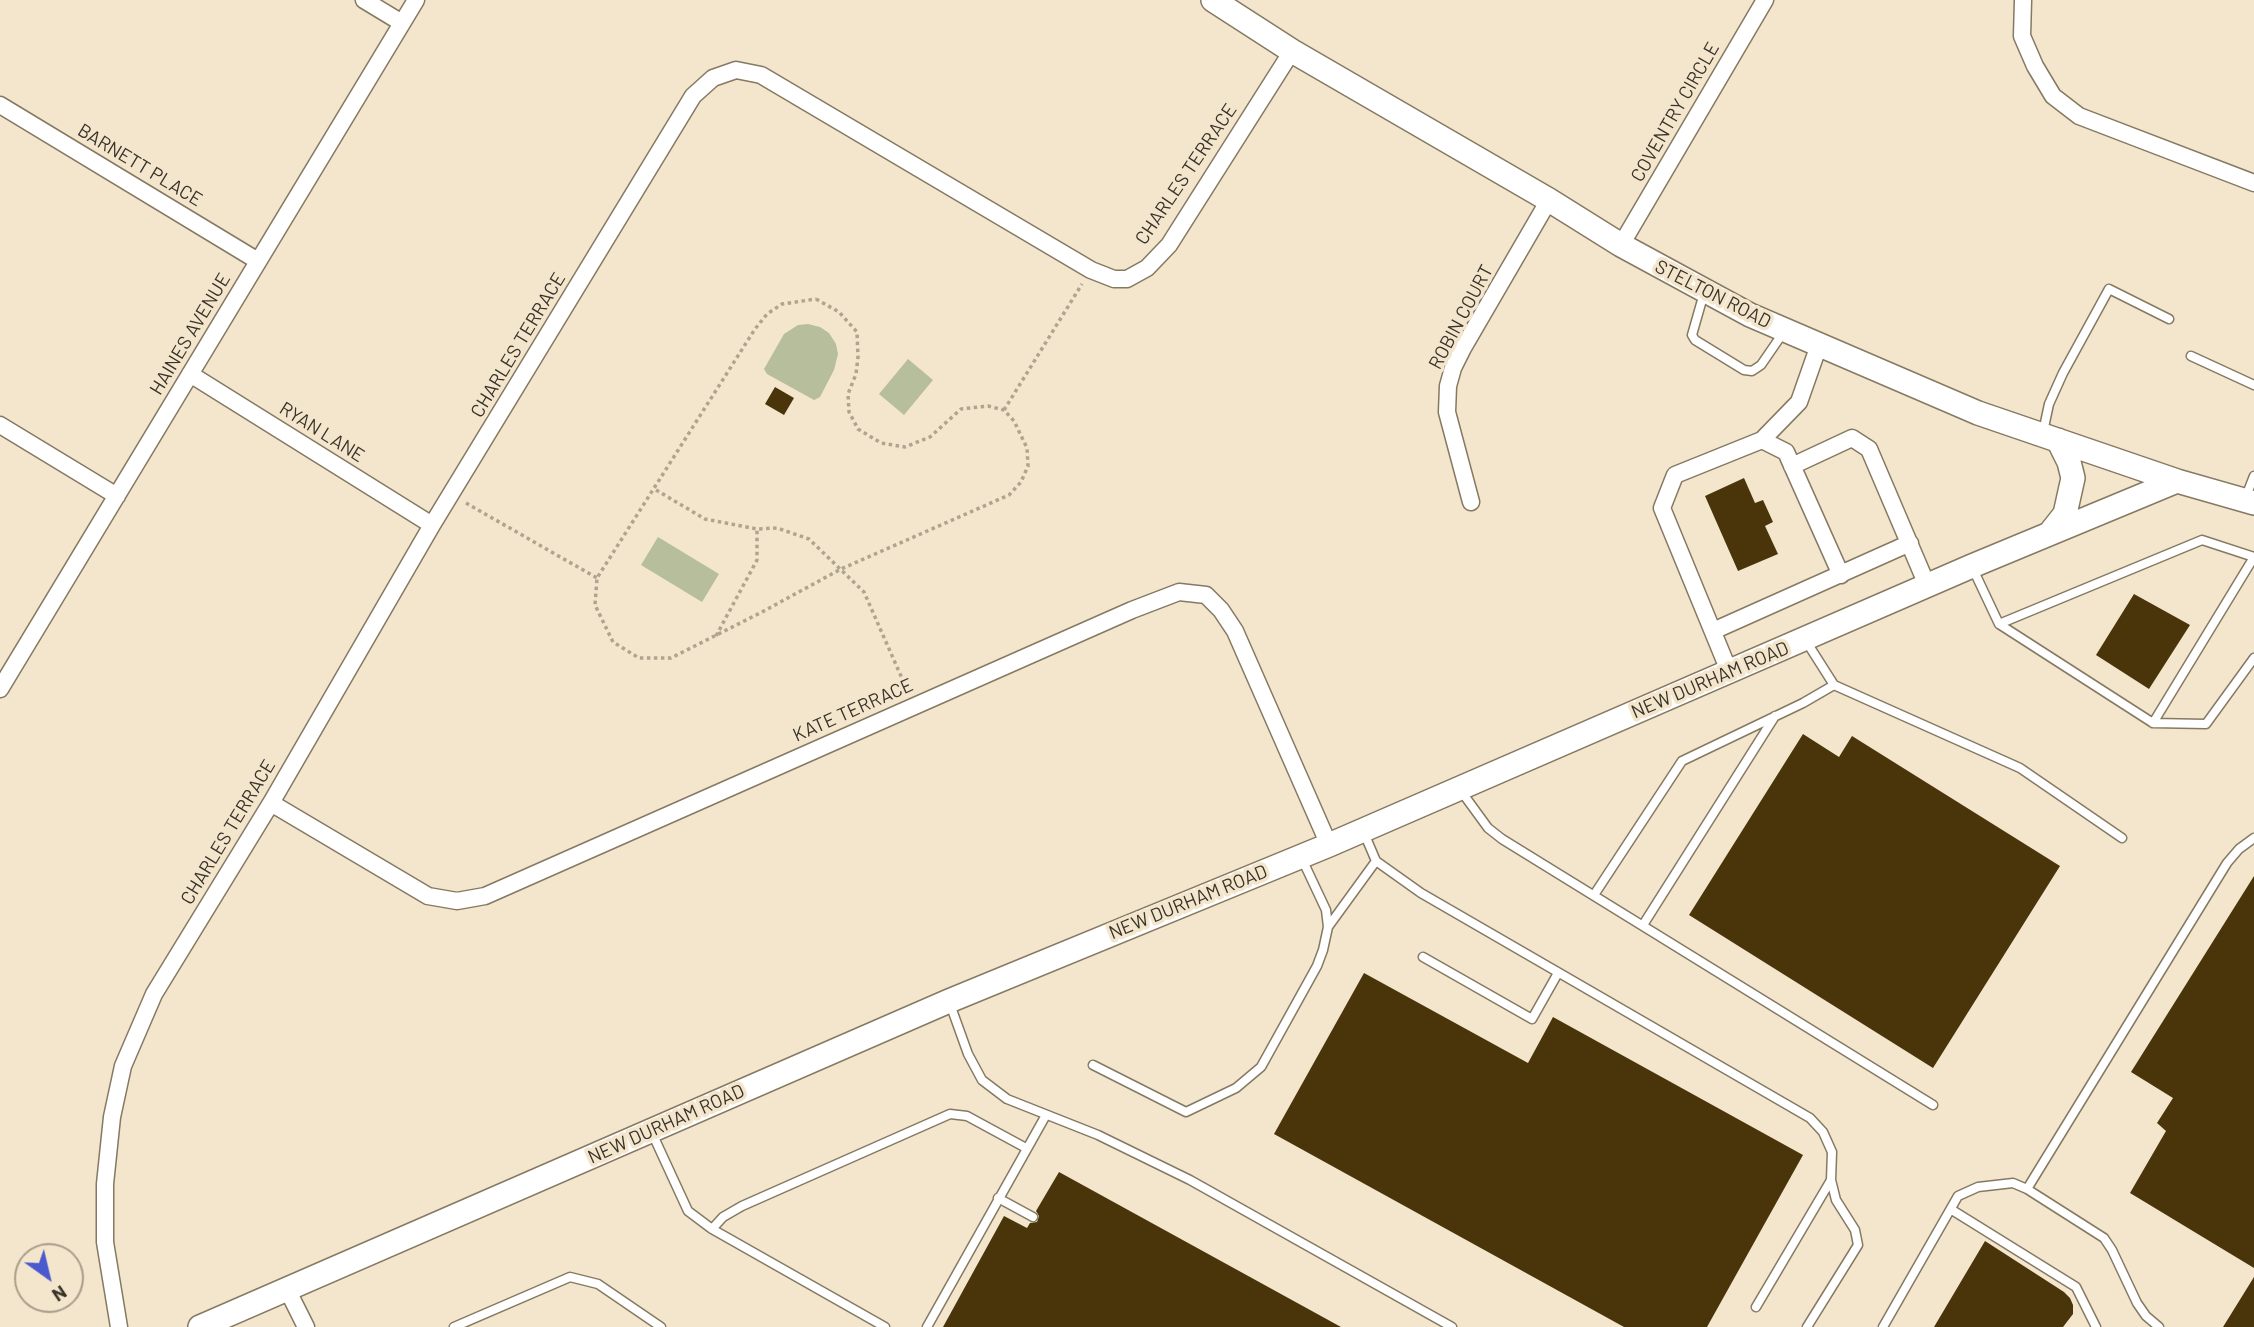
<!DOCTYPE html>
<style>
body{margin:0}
#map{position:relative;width:2254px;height:1327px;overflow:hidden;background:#f4e6cd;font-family:Barlow,sans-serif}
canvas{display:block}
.north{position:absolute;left:14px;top:1243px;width:70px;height:70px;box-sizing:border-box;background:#f4e6cd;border:2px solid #a99e8b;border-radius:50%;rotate:146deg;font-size:19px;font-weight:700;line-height:28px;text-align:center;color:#383329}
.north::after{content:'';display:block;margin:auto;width:24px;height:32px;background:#4a59ce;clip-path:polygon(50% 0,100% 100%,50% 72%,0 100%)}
</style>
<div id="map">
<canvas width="2254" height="1327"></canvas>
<div class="north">N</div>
</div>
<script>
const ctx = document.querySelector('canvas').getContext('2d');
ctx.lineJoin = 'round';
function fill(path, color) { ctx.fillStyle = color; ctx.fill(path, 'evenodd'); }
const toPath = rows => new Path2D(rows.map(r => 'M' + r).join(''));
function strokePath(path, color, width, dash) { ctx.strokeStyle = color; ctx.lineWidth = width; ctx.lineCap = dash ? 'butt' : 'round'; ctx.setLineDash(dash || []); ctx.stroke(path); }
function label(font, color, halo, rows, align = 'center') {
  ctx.font = font + ' Barlow,sans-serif'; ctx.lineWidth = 7; ctx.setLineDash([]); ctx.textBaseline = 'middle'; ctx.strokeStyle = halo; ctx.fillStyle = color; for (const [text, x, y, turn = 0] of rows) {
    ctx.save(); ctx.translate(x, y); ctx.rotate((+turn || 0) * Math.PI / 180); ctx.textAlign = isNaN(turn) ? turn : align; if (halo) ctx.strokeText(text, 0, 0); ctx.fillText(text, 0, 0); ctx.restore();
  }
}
fill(toPath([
 [808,324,820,327,829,333,836,344,838,354,834,370,820,397,814,400,767,374,764,369,784,334,798,325],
 [908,359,933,380,904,415,879,394],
 [658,537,719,574,702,602,641,565]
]), '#b6be9b');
fill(toPath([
 [775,387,794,398,784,415,765,404],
 [1744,478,1755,503,1763,500,1773,522,1765,526,1778,554,1738,571,1705,496],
 [2134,594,2190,625,2149,689,2096,655],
 [1803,734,1839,757,1852,736,2060,866,1933,1068,1689,915],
 [2254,876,2254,1268,2130,1193,2166,1131,2157,1123,2173,1098,2131,1072],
 [1364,973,1528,1063,1553,1017,1803,1155,1707,1327,1624,1327,1274,1134],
 [1059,1172,1341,1327,943,1327,1004,1216,1027,1228,1030,1223,1037,1222,1039,1216,1036,1211],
 [1985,1241,2064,1292,2070,1298,2073,1305,2073,1314,2063,1327,1934,1327],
 [2254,1277,2254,1327,2223,1327]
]), '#493509');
const service = toPath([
 [1704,293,1692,335,1695,340,1744,370,1752,371,1761,365,1783,333],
 [2191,356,2254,385],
 [2043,432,2049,404,2063,373,2109,289,2169,319],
 [2245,499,2254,476],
 [1973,569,1999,624,2153,723,2254,557],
 [1999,624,2202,540,2254,557],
 [1834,685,2020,768,2122,838],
 [2153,723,2206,724,2254,658],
 [1461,791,1488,828,1502,839,1933,1105],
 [1364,833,1376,861,1421,893,1810,1118,1823,1132,1832,1152,1831,1180,1836,1200,1855,1230,1858,1245,1807,1327],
 [1594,895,1682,761,1803,703,1834,685,1806,641],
 [1643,925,1775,716],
 [1328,927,1376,861],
 [1423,957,1532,1019,1558,973],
 [950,1004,968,1054,982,1080,1007,1099,1098,1135,1190,1180,1452,1327],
 [1093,1065,1186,1112,1236,1088,1261,1067,1317,966,1323,950,1328,927,1326,910,1302,859],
 [652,1133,688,1211,712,1229,885,1327],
 [2027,1189,2227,863,2239,849,2254,838],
 [998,1198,1033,1217],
 [1952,1210,2076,1287,2096,1327],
 [712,1229,723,1217,742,1206,950,1114,967,1116,1026,1148],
 [1756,1307,1831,1180],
 [454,1327,570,1277,598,1284,661,1327],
 [927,1327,1046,1115],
 [1883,1327,1958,1196,1978,1187,2013,1183,2027,1189,2104,1238,2112,1250,2137,1303,2146,1316,2159,1327]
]);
const minor = toPath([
 [364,0,402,23],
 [2023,0,2022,36,2035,66,2053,96,2079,116,2254,183],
 [0,105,258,261],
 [1621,245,1765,0],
 [190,374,432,525],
 [0,425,117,496],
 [1762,440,1786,452,1841,575],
 [1792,466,1852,438,1869,449,1927,585],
 [1471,502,1447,412,1448,386,1453,368,1463,348,1549,200],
 [1713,631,1910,543],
 [1729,671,1662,508,1675,475,1762,440,1799,402,1819,345],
 [0,689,416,0],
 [271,803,428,896,457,901,485,896,1132,610,1179,592,1206,595,1221,610,1235,631,1329,845],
 [287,1289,306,1327],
 [119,1327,105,1242,105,1184,112,1117,123,1066,154,994,271,803,432,525,693,96,713,78,736,70,761,75,1091,270,1114,279,1127,279,1147,268,1169,245,1292,51]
]);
const secondary = toPath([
 [1213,0,1292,51,1549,200,1621,245,1750,315,1978,413,2177,481,2254,503],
 [2050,533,2065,514,2073,478,2069,462,2058,440],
 [200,1327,949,1001,1329,845,1972,566,2177,481]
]);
strokePath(service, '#857962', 11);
strokePath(minor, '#857962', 19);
strokePath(secondary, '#857962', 26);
strokePath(toPath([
 [816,299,839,312,857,332,858,357,856,374,848,394,849,412,858,429,881,443,905,447,930,437,961,409,988,406,1004,410,1014,421,1027,448,1028,466,1021,482,1009,495,841,569,762,612,671,658,639,658,613,642,595,605,597,578,755,329,767,314,782,304,816,299],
 [1004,410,1082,284],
 [656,490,705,519,757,529,777,528,809,539,864,592,908,692],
 [466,503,597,578],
 [716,636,757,560,757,529]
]), '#aea490', 3.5, [3.5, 3.5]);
strokePath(service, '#fff', 8);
strokePath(minor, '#fff', 16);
strokePath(secondary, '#fff', 23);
label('19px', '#383329', '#f4e6cd', [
 ["COVENTRY CIRCLE",1675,112,-60],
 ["BARNETT PLACE",140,165,31],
 ["CHARLES TERRACE",1186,174,-56],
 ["STELTON ROAD",1713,294,27],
 ["ROBIN COURT",1461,317,-62],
 ["HAINES AVENUE",190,334,-59],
 ["CHARLES TERRACE",518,345,-59],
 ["RYAN LANE",322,432,32],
 ["NEW DURHAM ROAD",1710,680,-23],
 ["KATE TERRACE",853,710,-24],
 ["CHARLES TERRACE",228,832,-59],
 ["NEW DURHAM ROAD",1188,902,-22],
 ["NEW DURHAM ROAD",666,1124,-24]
]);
</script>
